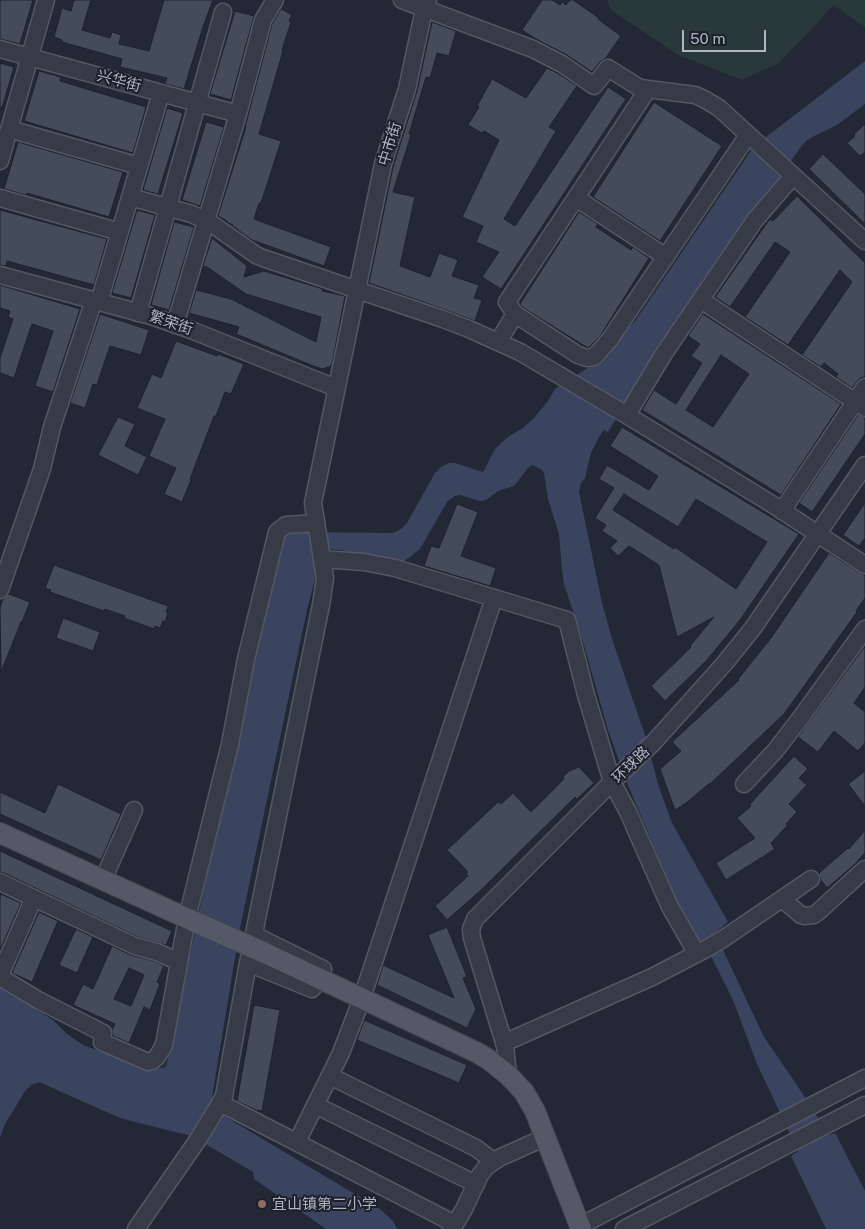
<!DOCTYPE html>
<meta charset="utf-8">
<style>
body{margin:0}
#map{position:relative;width:865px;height:1229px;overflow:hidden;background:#232836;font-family:"Public Sans",sans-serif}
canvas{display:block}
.scale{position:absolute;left:682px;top:30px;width:84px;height:22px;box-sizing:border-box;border:2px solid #b1b5c3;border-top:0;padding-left:6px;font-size:15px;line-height:18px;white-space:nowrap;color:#b1b5c3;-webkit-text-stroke:4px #1c202b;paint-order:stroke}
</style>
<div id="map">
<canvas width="865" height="1229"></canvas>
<div class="scale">50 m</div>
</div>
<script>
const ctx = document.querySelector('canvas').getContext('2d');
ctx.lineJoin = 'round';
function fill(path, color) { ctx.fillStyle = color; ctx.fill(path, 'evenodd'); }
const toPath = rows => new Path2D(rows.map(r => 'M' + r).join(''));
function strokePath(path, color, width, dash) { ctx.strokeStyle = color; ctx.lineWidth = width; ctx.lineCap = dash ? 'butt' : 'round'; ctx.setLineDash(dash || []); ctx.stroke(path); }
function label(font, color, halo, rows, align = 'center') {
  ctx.font = font + ' "Public Sans","Noto Sans SC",sans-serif'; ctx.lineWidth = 4; ctx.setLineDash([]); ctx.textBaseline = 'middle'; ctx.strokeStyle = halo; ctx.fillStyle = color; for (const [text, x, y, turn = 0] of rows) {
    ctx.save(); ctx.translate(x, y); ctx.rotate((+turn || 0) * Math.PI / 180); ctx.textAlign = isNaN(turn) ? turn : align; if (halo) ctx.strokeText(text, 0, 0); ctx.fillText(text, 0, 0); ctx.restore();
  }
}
fill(toPath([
 [607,0,865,0,865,27,833,5,809,32,779,63,742,80,678,55,611,10]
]), '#29383b');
fill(toPath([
 [865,61,865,104,837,125,814,136,806,141,800,148,651,362,608,432,604,430,599,437,591,453,585,478,581,483,579,492,602,603,613,642,646,738,658,784,672,823,728,922,715,933,764,1037,797,1085,829,1135,835,1133,865,1191,865,1229,826,1229,791,1156,798,1151,757,1064,733,1000,710,954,703,942,693,934,687,925,627,783,608,730,584,645,564,584,562,570,559,534,548,499,544,473,541,469,532,465,528,468,514,486,498,491,486,500,480,501,460,495,454,496,451,499,447,502,420,549,410,557,399,564,341,550,328,549,319,552,316,575,307,610,240,928,212,1097,212,1106,224,1116,380,1209,393,1221,397,1229,326,1229,254,1179,253,1172,192,1136,155,1127,120,1118,39,1082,31,1085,25,1091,5,1124,0,1138,0,987,53,1020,67,1034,83,1045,145,1068,159,1068,166,1067,268,589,280,539,286,534,296,532,393,533,401,529,407,523,435,473,441,467,449,463,455,463,483,472,495,449,508,437,523,428,534,418,548,401,555,389,597,362,635,321,750,152,766,137]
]), '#3a445e');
const building = toPath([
 [0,0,33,0,20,44,0,39,0,0],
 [74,0,91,0,82,30,110,38,112,32,121,35,119,44,149,51,164,0,213,0,203,27,184,89,165,84,167,78,120,67,122,59,62,42,62,40,54,37,62,8,71,11,74,0],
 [542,0,552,0,560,5,562,2,566,5,570,0,573,0,599,18,598,19,621,36,605,59,600,62,592,72,567,55,536,39,522,30,542,0],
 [281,9,292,15,289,21,291,22,282,50,283,51,259,134,281,141,261,203,259,203,254,219,331,247,324,266,252,240,238,230,238,229,232,226,233,225,227,222,227,221,218,216,246,127,245,127,272,24,281,9],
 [235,11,254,16,231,100,210,94,235,11],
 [432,22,456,31,449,56,437,53,430,78,426,77,409,134,411,135,393,192,415,197,400,266,430,277,439,253,458,260,452,276,479,285,474,298,482,300,475,321,446,310,369,283,393,167,417,91,432,22],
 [0,63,14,67,2,108,0,107,0,63],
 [547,68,557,73,577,86,549,127,556,131,504,219,515,226,608,87,626,99,501,289,482,277,499,252,476,242,483,226,462,217,499,140,484,131,482,133,468,125,479,107,477,106,492,79,526,98,547,68],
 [39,71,61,77,60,81,146,107,133,153,24,121,39,71],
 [654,102,722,146,660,241,593,197,654,102],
 [167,108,183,113,158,194,143,190,167,108],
 [206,122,224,127,200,206,182,200,206,122],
 [865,124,865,152,860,156,847,143,855,136,854,134,865,124],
 [18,142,123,172,109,217,27,193,26,195,4,189,18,142],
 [823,154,865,194,865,224,809,169,823,154],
 [797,196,865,263,865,377,860,378,852,388,836,377,838,374,824,363,821,367,802,355,852,282,840,270,788,345,745,317,790,252,775,242,730,307,715,297,757,237,770,219,773,221,797,196],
 [0,210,107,239,94,285,7,261,6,266,0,265,0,210],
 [137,210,155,215,131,298,112,293,137,210],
 [579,212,598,224,596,227,631,250,633,247,649,258,600,336,588,348,538,317,522,307,520,304,579,212],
 [174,222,194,227,169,310,151,305,174,222],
 [212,238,247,266,244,277,264,271,323,289,322,291,345,296,332,364,329,367,322,369,306,363,236,334,239,327,189,313,196,290,231,299,316,342,321,317,246,294,207,267,203,266,212,238],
 [0,285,80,309,53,392,35,386,53,331,32,324,14,378,0,373,0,358,13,319,8,317,10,311,0,308,0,285],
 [100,314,149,330,141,355,110,346,97,385,93,384,85,408,70,403,100,314],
 [703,314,841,404,781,495,642,410,654,390,676,404,702,363,691,356,700,344,688,336,703,314],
 [721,355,749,374,713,427,686,410,721,355],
 [176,341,217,356,218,354,244,364,231,394,225,392,216,416,214,416,190,479,191,480,182,502,164,494,176,468,149,456,165,419,137,408,152,374,161,378,176,341],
 [858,415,865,418,865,434,812,512,799,503,858,415],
 [118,417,135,424,125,446,147,457,138,475,98,455,118,417],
 [622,427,799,534,740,620,707,660,665,701,651,686,691,647,690,646,714,617,677,637,659,565,629,546,618,556,610,548,617,541,602,531,606,525,595,518,614,488,599,479,607,465,649,490,658,476,610,446,622,427],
 [624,494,678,527,696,499,767,542,736,589,675,547,674,549,613,510,624,494],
 [865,503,865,538,859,546,843,535,865,503],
 [457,504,478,512,461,556,496,568,490,586,424,566,431,546,439,548,457,504],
 [829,553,860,573,865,575,865,598,856,611,857,612,784,714,710,784,710,783,686,803,675,810,660,769,681,751,672,742,739,680,738,679,771,638,829,553],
 [54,565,168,606,166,612,168,613,165,622,163,621,160,628,155,626,154,629,124,618,125,616,105,609,104,611,50,592,51,590,45,588,54,565],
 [9,594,30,602,22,622,21,622,1,672,0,608,3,599,9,594],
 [63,618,100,632,93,651,56,638,63,618],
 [865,646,865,687,854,703,865,712,865,743,858,751,834,731,818,752,798,737,865,646],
 [794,756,808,769,799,778,807,785,789,804,797,812,786,824,787,826,771,843,775,849,726,880,716,863,755,838,737,818,751,806,750,804,794,756],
 [579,767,594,783,577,799,575,797,481,890,447,920,435,906,468,876,466,874,468,872,447,850,498,802,501,804,513,793,531,812,564,779,563,777,569,771,579,767],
 [865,771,865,806,848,784,865,771],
 [58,784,121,814,101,860,0,814,0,792,45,813,58,784],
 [865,830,865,853,854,865,827,888,821,880,819,873,848,848,849,849,865,830],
 [0,851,172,931,166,945,138,937,4,873,0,872,0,851],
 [1,894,21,903,0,950,0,897,1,894],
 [39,912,58,921,32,982,12,973,39,912],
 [447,927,467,977,463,978,476,1009,467,1028,377,985,383,965,454,998,428,935,447,927],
 [76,929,93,937,77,973,59,965,76,929],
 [112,946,131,955,154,961,164,966,157,982,160,984,150,1010,144,1007,129,1043,113,1036,112,1030,115,1024,73,1005,83,984,93,989,112,946],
 [129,968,144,975,131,1006,114,999,129,968],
 [254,1005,280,1010,262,1111,256,1110,237,1101,254,1005],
 [364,1020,467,1065,459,1083,357,1040,364,1020]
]);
fill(building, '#444b5b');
strokePath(building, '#1d222e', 1);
const minor = toPath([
 [402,0,533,49,562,64,594,86,608,68,640,88,695,95,704,99,719,108,865,241],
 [0,49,238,114],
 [648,89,507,302,515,314,578,355,587,358,594,357,610,339,748,135],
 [9,129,139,166],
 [0,161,46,0],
 [130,197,192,214,212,224,256,255,263,258,443,319,469,329,520,352,625,414,775,506,865,565],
 [0,198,120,232],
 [576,198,666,257],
 [0,275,151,316,191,330,336,388],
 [701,300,865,408],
 [99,302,161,93],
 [138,313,223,12],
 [175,325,238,114,263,20,275,0],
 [498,342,515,314],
 [627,415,663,355,755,220,793,176],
 [782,511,865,387],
 [322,559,364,562,395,568,567,620,586,695,612,782,628,812,669,905,697,954],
 [0,590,42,469,52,427,94,300],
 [744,784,775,751,799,720,865,629],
 [103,880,134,810],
 [0,882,135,946,157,952,179,962],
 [782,899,801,915,805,916,814,915,818,912,865,869],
 [248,963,312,989,321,979,323,969,254,935],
 [0,975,34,898],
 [0,977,38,1000,103,1033,102,1042,148,1062,152,1061,157,1057,164,1045,187,918,230,744,246,659,277,532,286,525,316,523],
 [504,1043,652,977,704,950,723,939,811,879],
 [508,1075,505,1046,472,938,471,929,475,919,612,782,654,742,724,664,753,628,865,465],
 [330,1076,476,1148,493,1161],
 [220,1103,455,1224],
 [315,1105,476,1184],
 [297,1142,341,1053,362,998,494,598],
 [580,1226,865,1078],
 [136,1229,197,1141,216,1110,224,1096,248,963,321,605,325,578,313,503,383,164,407,89,423,14,428,0],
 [451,1229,457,1221,464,1209,480,1175,487,1166,499,1158,546,1137],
 [624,1229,865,1105]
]);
const major = toPath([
 [0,833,193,921],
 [265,953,476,1052,488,1059,508,1075,524,1092,535,1111,581,1229]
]);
strokePath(minor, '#545865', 19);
strokePath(major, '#3f4450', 22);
strokePath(minor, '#363b47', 16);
strokePath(major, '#545967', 20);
const majorBridge = toPath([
 [193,921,265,953]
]);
strokePath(majorBridge, '#3f4450', 22, []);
strokePath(majorBridge, '#545967', 20);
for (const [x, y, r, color] of [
 [262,1204,5,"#8d6e63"]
]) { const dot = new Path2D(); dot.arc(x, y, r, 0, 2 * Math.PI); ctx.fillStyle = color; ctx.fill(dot); strokePath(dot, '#1c202b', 2); }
label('15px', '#b1b5c3', '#1c202b', [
 ["兴华街",119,81,15],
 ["中市街",390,144,-73],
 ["繁荣街",171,323,19],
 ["环球路",631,765,-44]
]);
label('15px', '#b1b5c3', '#1c202b', [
 ["宜山镇第二小学",272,1204]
], 'left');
</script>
